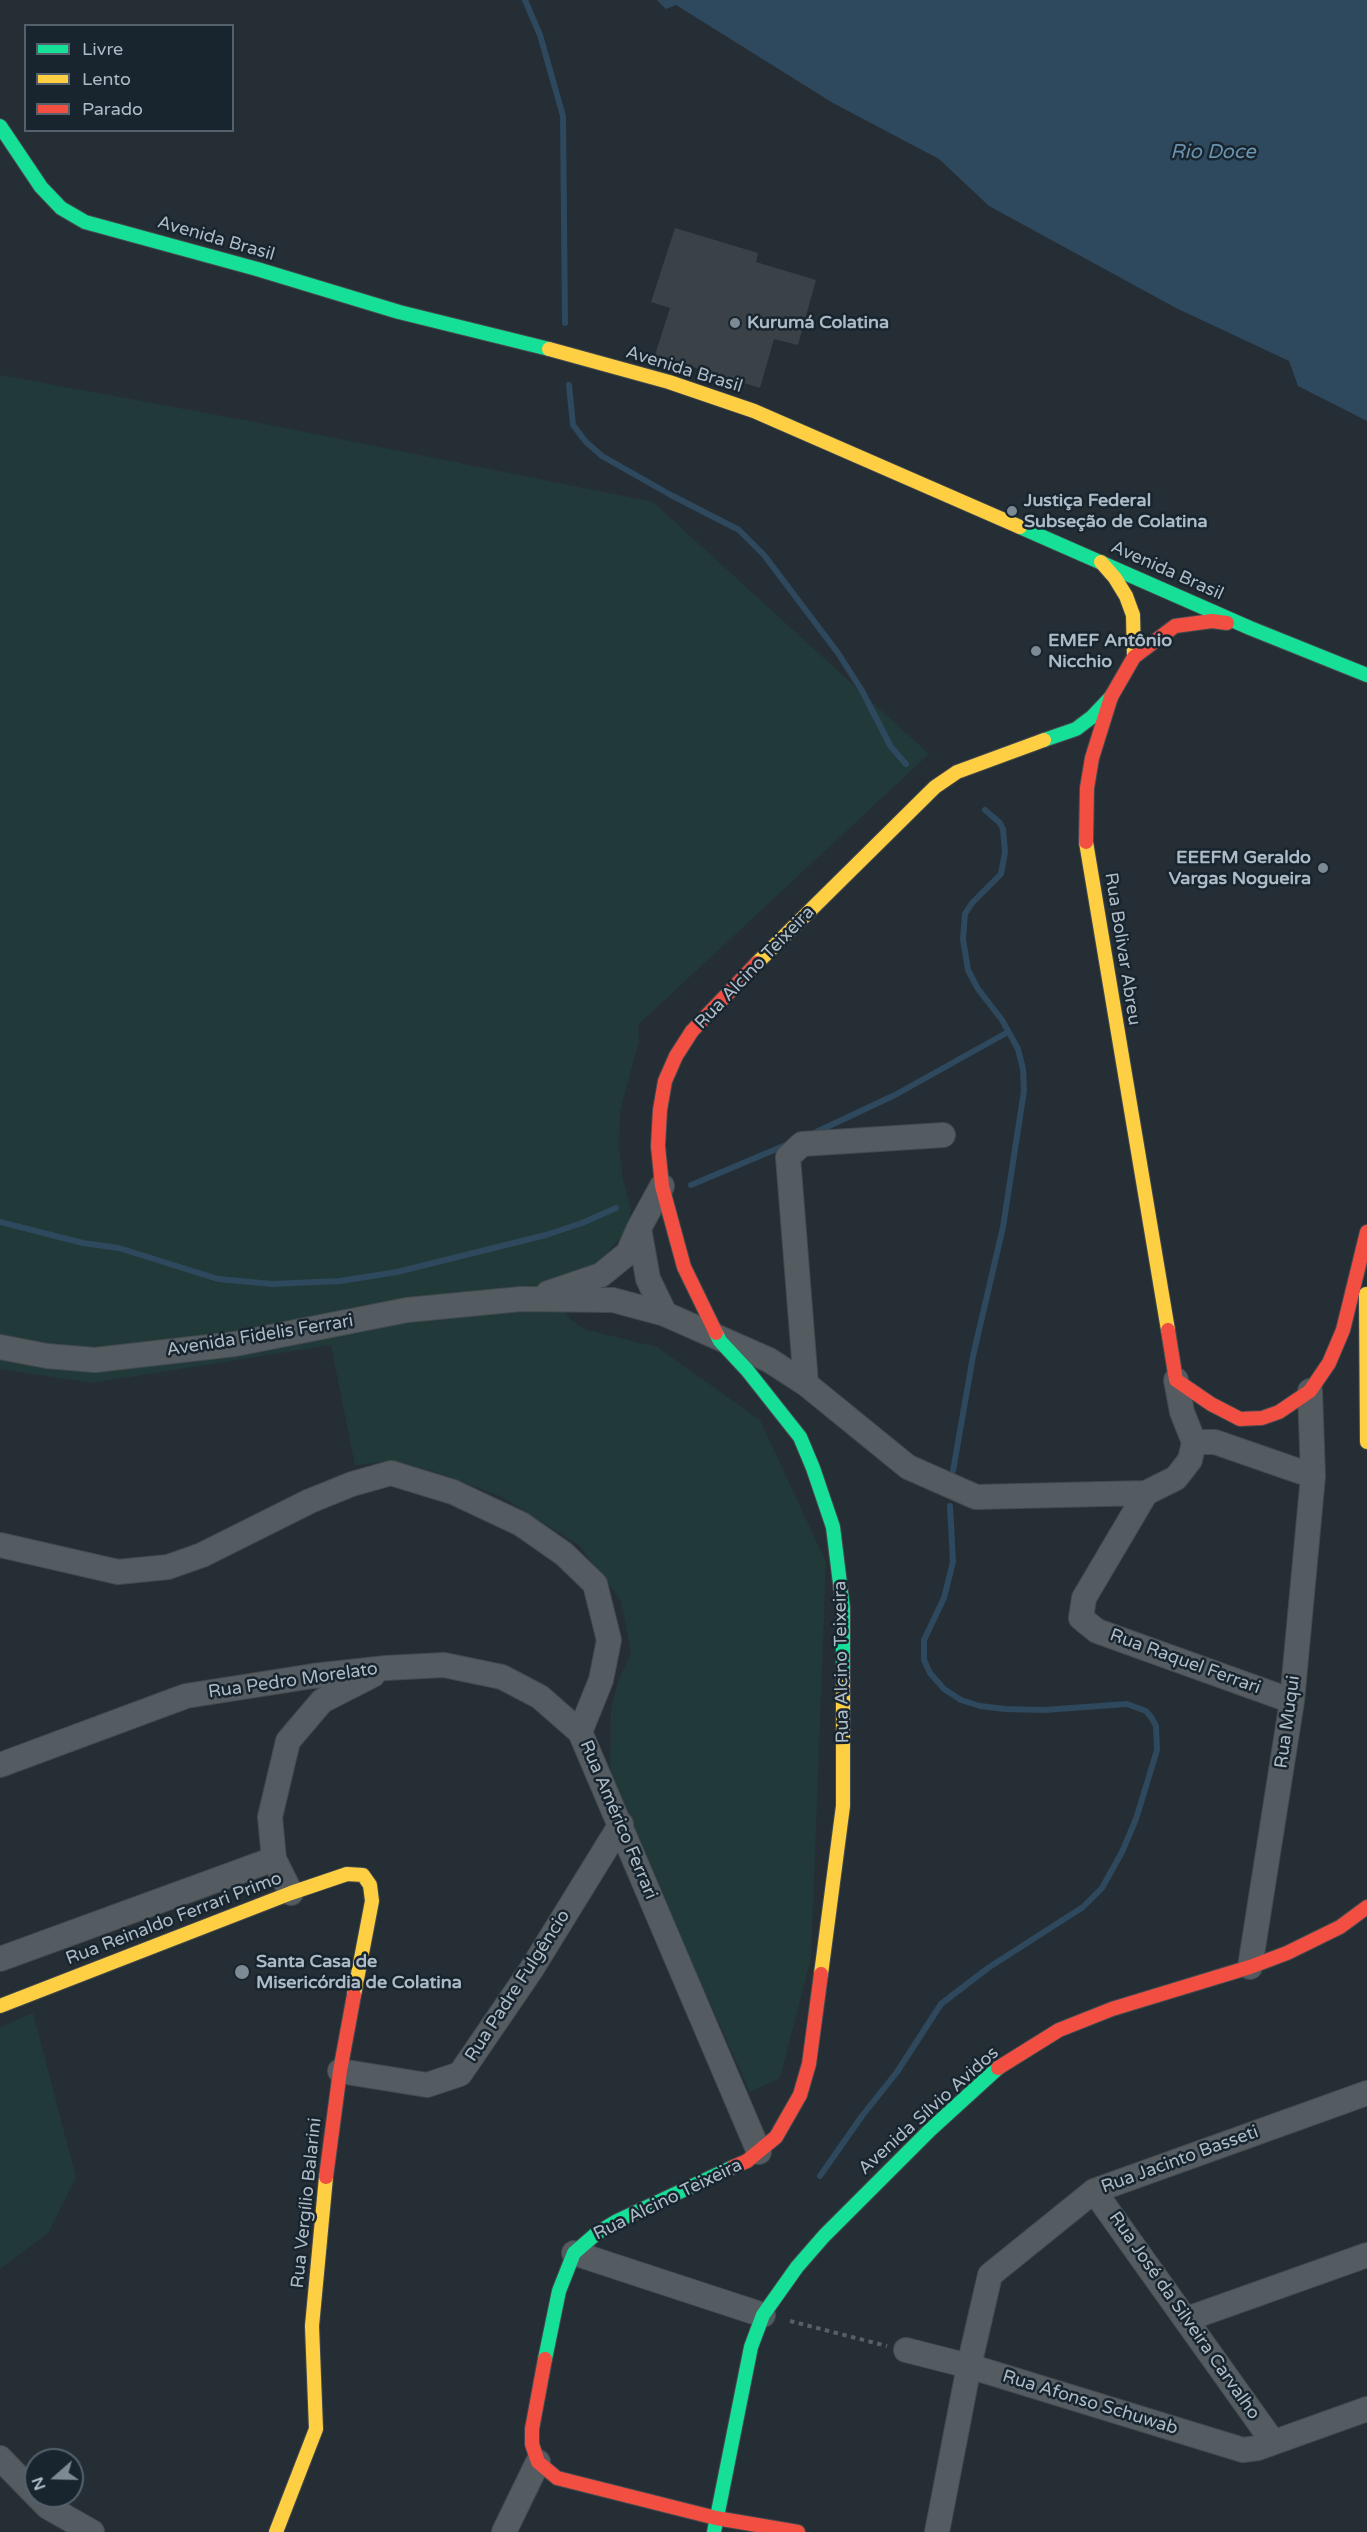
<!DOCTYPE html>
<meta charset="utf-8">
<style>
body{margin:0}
#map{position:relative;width:1367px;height:2532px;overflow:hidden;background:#252e34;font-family:"Varela Round",sans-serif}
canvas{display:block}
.legend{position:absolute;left:24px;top:24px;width:210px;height:108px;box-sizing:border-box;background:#18252f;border:2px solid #54616c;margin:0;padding:8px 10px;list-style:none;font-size:18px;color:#adbbc7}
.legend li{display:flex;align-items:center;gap:12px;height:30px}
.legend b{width:30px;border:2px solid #54616c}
.north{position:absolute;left:24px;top:2448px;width:60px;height:60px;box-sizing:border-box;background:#18252f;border:2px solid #54616c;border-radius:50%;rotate:250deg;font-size:16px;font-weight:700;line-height:24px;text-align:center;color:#adbbc7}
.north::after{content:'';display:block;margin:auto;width:21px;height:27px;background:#7d8a94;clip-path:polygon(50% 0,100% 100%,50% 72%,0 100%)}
</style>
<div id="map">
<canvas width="1367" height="2532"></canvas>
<ul class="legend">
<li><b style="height:8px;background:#16e098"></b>Livre</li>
<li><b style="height:8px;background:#ffcf43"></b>Lento</li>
<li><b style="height:8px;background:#f24e42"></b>Parado</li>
</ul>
<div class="north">N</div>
</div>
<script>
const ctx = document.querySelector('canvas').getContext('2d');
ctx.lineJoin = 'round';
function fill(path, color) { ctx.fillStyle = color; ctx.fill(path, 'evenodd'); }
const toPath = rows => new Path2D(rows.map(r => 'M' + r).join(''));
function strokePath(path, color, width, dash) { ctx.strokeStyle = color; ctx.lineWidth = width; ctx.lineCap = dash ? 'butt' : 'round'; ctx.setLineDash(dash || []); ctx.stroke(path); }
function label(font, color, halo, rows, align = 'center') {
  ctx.font = font + ' "Varela Round",sans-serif'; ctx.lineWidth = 5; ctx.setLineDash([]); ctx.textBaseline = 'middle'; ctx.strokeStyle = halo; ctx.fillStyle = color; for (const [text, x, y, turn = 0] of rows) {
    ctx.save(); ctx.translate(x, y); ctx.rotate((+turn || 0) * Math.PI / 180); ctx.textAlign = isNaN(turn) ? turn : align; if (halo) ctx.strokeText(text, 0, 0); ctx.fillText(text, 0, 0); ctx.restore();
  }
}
fill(toPath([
 [0,375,255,422,653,502,929,754,638,1025,639,1041,620,1111,619,1148,623,1179,631,1211,628,1229,561,1305,570,1319,584,1329,657,1347,760,1420,826,1562,811,1958,780,2078,750,2092,610,1781,611,1708,619,1679,631,1654,621,1601,579,1545,500,1496,430,1470,391,1461,355,1465,331,1345,92,1383,0,1369],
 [33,2013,76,2177,48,2233,0,2269,0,2027]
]), '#223939');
fill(toPath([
 [657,0,1367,0,1367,421,1298,386,1289,361,1176,308,989,206,939,159,833,103,676,5,666,9]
]), '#2e485d');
strokePath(toPath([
 [525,0,540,35,563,116,565,323],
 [569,385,573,425,586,442,602,456,669,494,739,530,764,555,838,653,861,689,891,747,906,764],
 [812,1134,895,1095,1008,1032],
 [691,1185,786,1145],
 [0,1222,83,1243,119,1248,218,1279,272,1284,340,1281,397,1272,546,1235,582,1223,616,1208],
 [953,1471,973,1356,1003,1227,1024,1091,1023,1069,1018,1049,1002,1020,978,989,968,970,963,939,965,914,972,903,1001,874,1005,852,1003,829,1000,823,985,810],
 [820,2176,862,2116,897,2072,941,2004,988,1968,1083,1907,1102,1888,1122,1852,1136,1819,1157,1750,1156,1726,1151,1717,1146,1711,1127,1704,1044,1710,1005,1709,980,1706,961,1700,944,1689,930,1673,924,1660,924,1640,944,1598,953,1562,950,1506]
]), '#2e485d', 6);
fill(toPath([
 [675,228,758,253,756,262,816,280,798,345,774,339,760,388,655,355,670,308,651,302]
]), '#3a4248');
const street = toPath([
 [662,1186,639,1228,648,1279,665,1314,769,1360,806,1384,908,1467,976,1497,1146,1493],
 [548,1293,601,1275,628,1253,639,1228],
 [0,1347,47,1356,95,1360,235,1344,407,1310,521,1299,613,1300,665,1314],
 [1176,1380,1182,1412,1194,1442,1190,1460,1176,1478,1146,1493,1084,1598,1081,1618,1097,1631,1292,1701],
 [806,1384,788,1157,802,1144,943,1135],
 [1194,1442,1215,1442,1313,1476],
 [0,1545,118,1572,168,1567,202,1555,310,1501,352,1484,391,1473,453,1492,521,1524,564,1554,595,1584,609,1640,601,1680,580,1732,759,2152],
 [0,1765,186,1696,313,1676,386,1668,444,1665,502,1677,540,1697,580,1732],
 [291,1893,274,1859,270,1817,288,1741,322,1701,373,1675],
 [0,1959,274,1859],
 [1250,1967,1292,1701,1313,1476,1310,1391],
 [340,2071,427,2085,460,2074,531,1970,621,1824],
 [1094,2191,1273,2442],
 [574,2253,763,2315],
 [1187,2319,1367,2255],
 [906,2350,969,2366,1243,2450,1258,2448,1367,2409],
 [0,2458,36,2495],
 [37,2496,48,2507,92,2532],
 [504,2532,538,2462],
 [937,2532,969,2366,990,2275,1094,2191,1367,2093]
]);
const fast = toPath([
 [0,126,41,187,61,208,85,222,257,269,399,312,549,349],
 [1020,527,1250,628,1367,675],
 [1044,740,1076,729,1092,717,1111,697],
 [716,1333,720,1341,747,1370,800,1437,813,1468,833,1527,843,1608,843,1678],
 [545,2359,559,2291,574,2253,597,2233,617,2221,733,2167],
 [714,2532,751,2347,763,2315,797,2267,824,2236,930,2130,998,2068]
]);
const slow = toPath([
 [549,349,669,382,754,411,1020,527],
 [1101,562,1115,578,1126,596,1133,615,1134,657],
 [1086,842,1168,1330],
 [757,963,935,787,957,772,1044,740],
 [1366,1294,1367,1442],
 [821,1974,843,1806,843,1678],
 [0,2006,291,1893,347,1874,363,1875,370,1885,372,1901,354,1995],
 [276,2532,316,2429,312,2326,326,2177]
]);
const jam = toPath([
 [1086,842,1087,788,1092,758,1111,697,1134,657,1175,626,1212,621,1227,623],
 [1168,1330,1176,1380,1211,1404,1240,1419,1262,1418,1279,1412,1310,1391,1329,1363,1343,1330,1367,1232],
 [716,1333,684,1267,662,1186,658,1146,660,1110,665,1081,676,1056,692,1031,757,963],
 [998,2068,1059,2030,1112,2009,1250,1967,1287,1953,1340,1927,1367,1907],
 [733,2167,747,2161,776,2137,800,2095,809,2064,821,1974],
 [326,2177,340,2071,354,1995],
 [545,2359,532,2429,532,2444,538,2462,557,2478,716,2518,798,2532]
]);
strokePath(street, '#434a4e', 26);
strokePath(fast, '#434a4e', 16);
strokePath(slow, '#434a4e', 16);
strokePath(jam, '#434a4e', 16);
strokePath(toPath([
 [790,2321,887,2346]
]), '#586065', 4, [4.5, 4.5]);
strokePath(street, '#545c62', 24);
strokePath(fast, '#16e098', 14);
strokePath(slow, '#ffcf43', 14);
strokePath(jam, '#f24e42', 14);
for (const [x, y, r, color] of [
 [735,323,6,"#7d8a94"],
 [1012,511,6,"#7d8a94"],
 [1036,651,6,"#7d8a94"],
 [1323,868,6,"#7d8a94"],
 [242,1972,8,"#7d8a94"]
]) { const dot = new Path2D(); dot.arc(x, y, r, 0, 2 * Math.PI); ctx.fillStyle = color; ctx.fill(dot); strokePath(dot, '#18252f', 2); }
label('18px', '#adbbc7', '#18252f', [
 ["Avenida Brasil",216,239,16],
 ["Avenida Brasil",684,370,17],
 ["Avenida Brasil",1167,571,24],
 ["Rua Bolivar Abreu",1122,949,81],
 ["Rua Alcino Teixeira",755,968,-46],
 ["Avenida Fidelis Ferrari",260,1336,-9],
 ["Rua Alcino Teixeira",842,1662,-91],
 ["Rua Raquel Ferrari",1185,1662,20],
 ["Rua Pedro Morelato",293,1681,-8],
 ["Rua Muqui",1288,1722,-82],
 ["Rua Américo Ferrari",618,1820,67],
 ["Rua Reinaldo Ferrari Primo",174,1919,-21],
 ["Rua Padre Fulgêncio",518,1986,-57],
 ["Avenida Sílvio Avidos",929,2111,-42],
 ["Rua Jacinto Basseti",1180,2160,-20],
 ["Rua Alcino Teixeira",668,2200,-26],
 ["Rua Vergílio Balarini",307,2203,-84],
 ["Rua José da Silveira Carvalho",1184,2316,55],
 ["Rua Afonso Schuwab",1090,2403,17]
]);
label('bold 18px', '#adbbc7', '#18252f', [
 ["Kurumá Colatina",747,323],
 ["Justiça Federal",1024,501],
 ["Subseção de Colatina",1024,522],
 ["EMEF Antônio",1048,641],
 ["Nicchio",1048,662],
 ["EEEFM Geraldo",1311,858,"right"],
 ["Vargas Nogueira",1311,879,"right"],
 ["Santa Casa de",256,1962],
 ["Misericórdia de Colatina",256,1983]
], 'left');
label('italic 20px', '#6a92ad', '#18252f', [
 ["Rio Doce",1213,153]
]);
</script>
